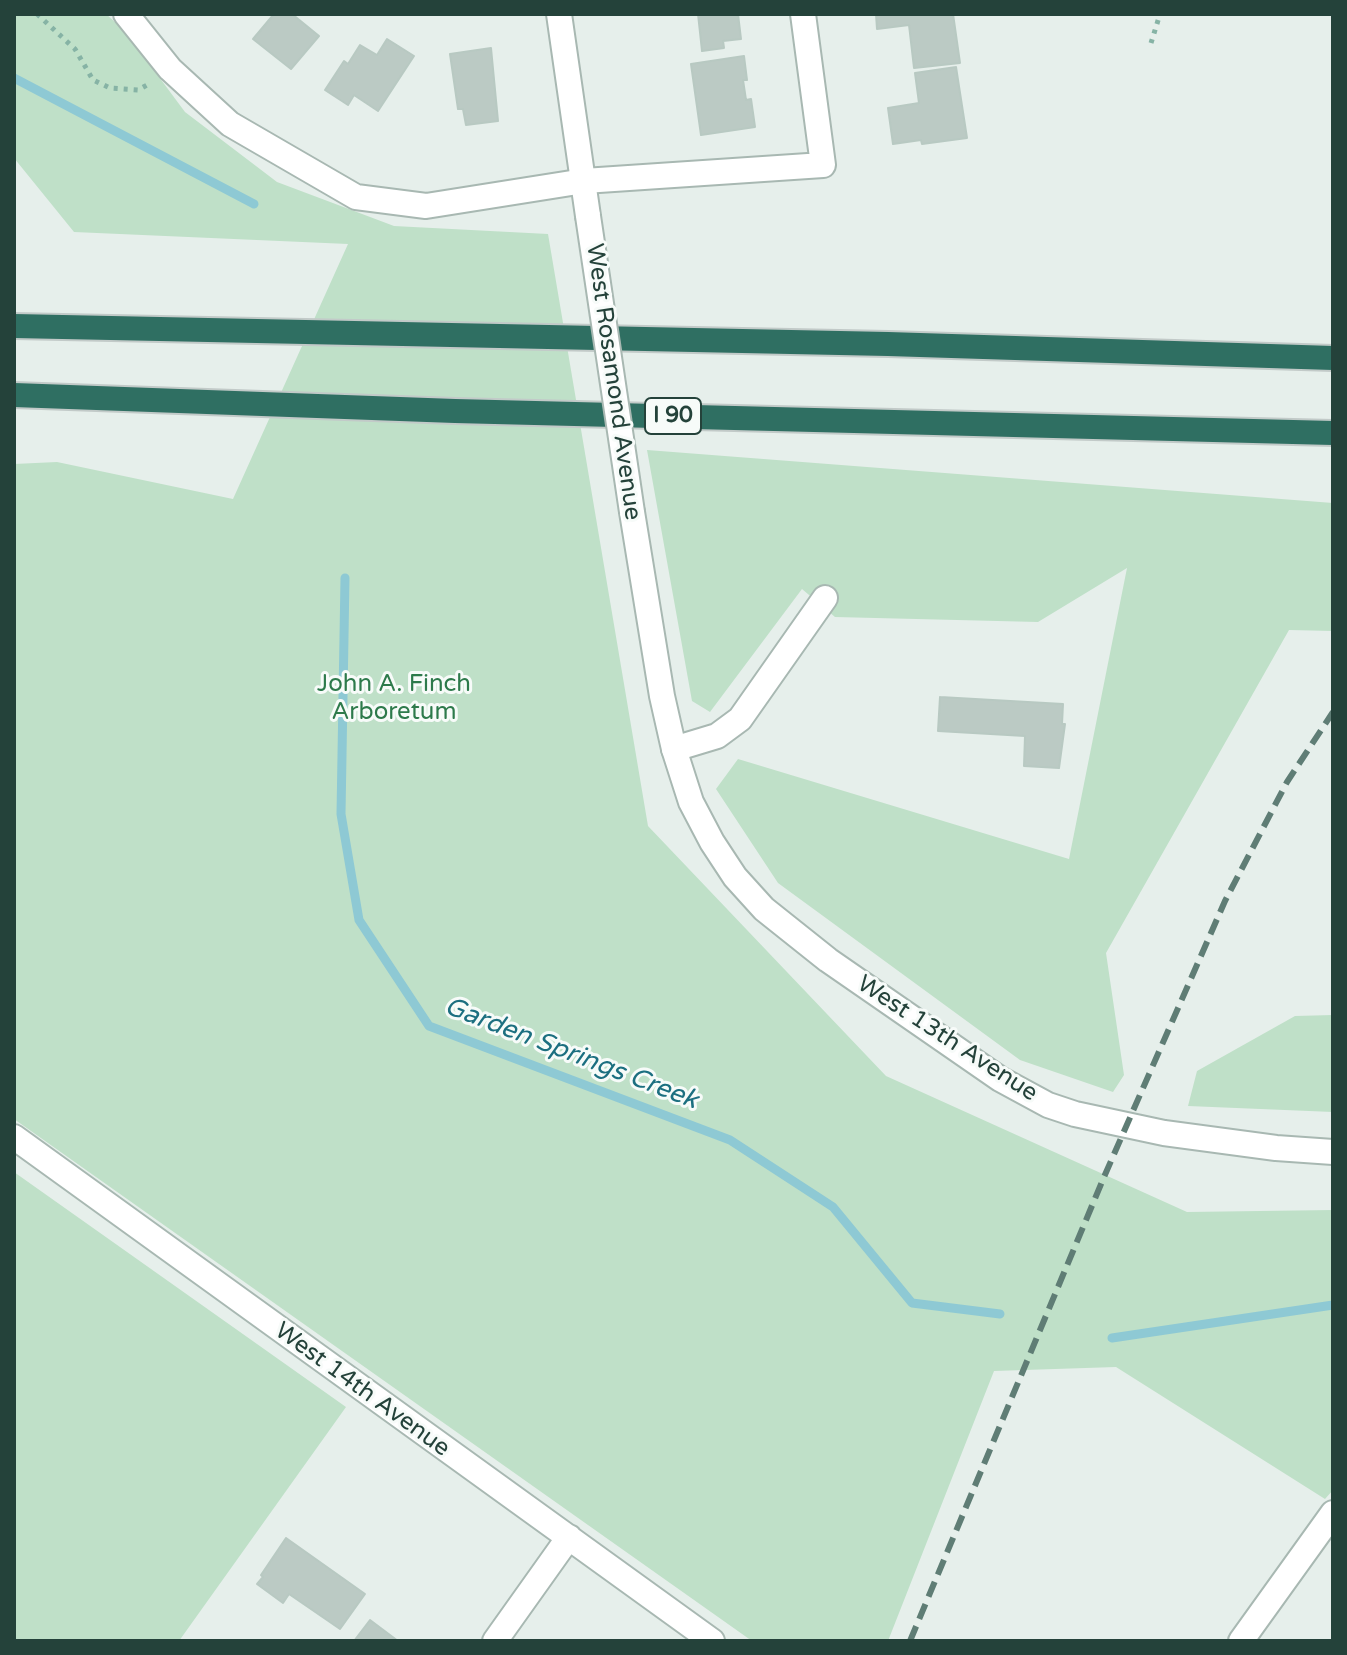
<!DOCTYPE html>
<style>
body{margin:0}
#map{position:relative;width:1347px;height:1655px;overflow:hidden;background:#e6efeb;font-family:"Varela Round",sans-serif}
canvas{display:block}
.frame{position:absolute;inset:0;border:16px solid #24423a;pointer-events:none}
</style>
<div id="map">
<canvas width="1347" height="1655"></canvas>
<div class="frame"></div>
</div>
<script>
const ctx = document.querySelector('canvas').getContext('2d');
ctx.lineJoin = 'round';
function fill(path, color) { ctx.fillStyle = color; ctx.fill(path, 'evenodd'); }
const toPath = rows => new Path2D(rows.map(r => 'M' + r).join(''));
function strokePath(path, color, width, dash) { ctx.strokeStyle = color; ctx.lineWidth = width; ctx.lineCap = dash ? 'butt' : 'round'; ctx.setLineDash(dash || []); ctx.stroke(path); }
function label(font, color, halo, rows, align = 'center') {
  ctx.font = font + ' "Varela Round",sans-serif'; ctx.lineWidth = 6; ctx.setLineDash([]); ctx.textBaseline = 'middle'; ctx.strokeStyle = halo; ctx.fillStyle = color; for (const [text, x, y, turn = 0] of rows) {
    ctx.save(); ctx.translate(x, y); ctx.rotate((+turn || 0) * Math.PI / 180); ctx.textAlign = isNaN(turn) ? turn : align; if (halo) ctx.strokeText(text, 0, 0); ctx.fillText(text, 0, 0); ctx.restore();
  }
}
fill(toPath([
 [14,14,106,14,124,30,185,112,277,182,394,226,548,234,648,826,886,1076,1187,1212,1333,1210,1333,1490,1325,1499,1116,1367,994,1371,888,1641,752,1641,14,1119,14,464,57,462,233,499,348,244,74,232,14,158],
 [647,450,1333,503,1333,631,1289,630,1106,953,1124,1075,1113,1092,1020,1060,778,883,716,789,738,759,1069,859,1127,568,1038,622,835,617,802,589,710,712,692,701],
 [1333,1015,1333,1112,1188,1106,1197,1071,1295,1016],
 [14,1172,346,1407,179,1641,14,1641]
]), '#bfe0c8');
strokePath(toPath([
 [14,78,254,204],
 [345,578,341,814,359,920,429,1026,730,1140,833,1207,912,1303,1000,1314],
 [1112,1338,1333,1305]
]), '#8ec9d4', 9);
const building = toPath([
 [274,14,292,14,319,36,291,69,253,39,274,14],
 [698,14,738,14,741,39,723,41,724,48,702,51,698,14],
 [876,14,953,14,960,63,914,68,909,25,877,29,876,14],
 [387,39,414,56,378,111,354,95,348,105,325,90,344,61,348,64,360,45,377,55,387,39],
 [491,48,498,121,466,125,463,109,458,109,450,54,491,48],
 [744,56,747,80,743,80,746,100,751,99,755,127,701,135,691,64,744,56],
 [956,67,967,138,922,144,921,140,893,144,888,108,919,103,915,73,956,67],
 [940,697,1063,704,1062,724,1065,724,1059,768,1024,766,1025,736,938,731,940,697],
 [286,1538,365,1594,340,1629,289,1594,283,1603,257,1584,263,1577,261,1575,286,1538],
 [370,1620,398,1641,354,1641,370,1620]
]);
fill(building, '#bbcac4');
strokePath(building, '#b8c9c2', 2);
const minor = toPath([
 [126,14,170,69,230,124,356,197,426,206,584,181,823,165,803,14],
 [674,749,717,736,740,719,825,598],
 [14,1137,712,1641],
 [495,1641,569,1537]
]);
const tertiary = toPath([
 [559,14,588,216],
 [632,512,662,696,674,749,691,802,712,842,735,877,764,909,828,960,1000,1079,1048,1105,1075,1114,1164,1133,1276,1148,1333,1152],
 [1241,1641,1333,1513]
]);
const motorway = toPath([
 [14,326,888,344,1333,358],
 [14,395,455,411,1333,433]
]);
strokePath(minor, '#a8b8b2', 28);
strokePath(tertiary, '#a8b8b2', 28);
strokePath(motorway, '#c2cac8', 28);
strokePath(toPath([
 [37,14,75,49,93,80,110,88,138,90,149,84],
 [1151,43,1160,14]
]), '#86b3a5', 5, [4, 6]);
strokePath(minor, '#fff', 24);
strokePath(tertiary, '#fff', 24);
strokePath(motorway, '#2f6f62', 24);
strokePath(toPath([
 [910,1641,1104,1177,1225,901,1287,782,1333,712]
]), '#5f7d75', 6, [16, 8]);
const tertiaryBridge = toPath([
 [588,216,632,512]
]);
strokePath(tertiaryBridge, '#a8b8b2', 28, []);
strokePath(tertiaryBridge, '#fff', 24);
for (const [x, y, w] of [
 [673,416,56]
]) { const box = new Path2D(); box.roundRect(x - w / 2, y - 18, w, 36, 6); ctx.fillStyle = '#f7fbf9'; ctx.fill(box); strokePath(box, '#24423a', 2); }
label('bold 22px', '#24423a', null, [
 ["I 90",673,416]
]);
label('24px', '#24423a', '#f7fbf9', [
 ["West Rosamond Avenue",613,382,82],
 ["West 13th Avenue",947,1039,33],
 ["West 14th Avenue",362,1390,36]
]);
label('24px', '#2d7a4b', '#f7fbf9', [
 ["John A. Finch",394,685],
 ["Arboretum",394,713]
]);
label('italic 26px', '#1c6f80', '#f7fbf9', [
 ["Garden Springs Creek",571,1054,21]
]);
</script>
